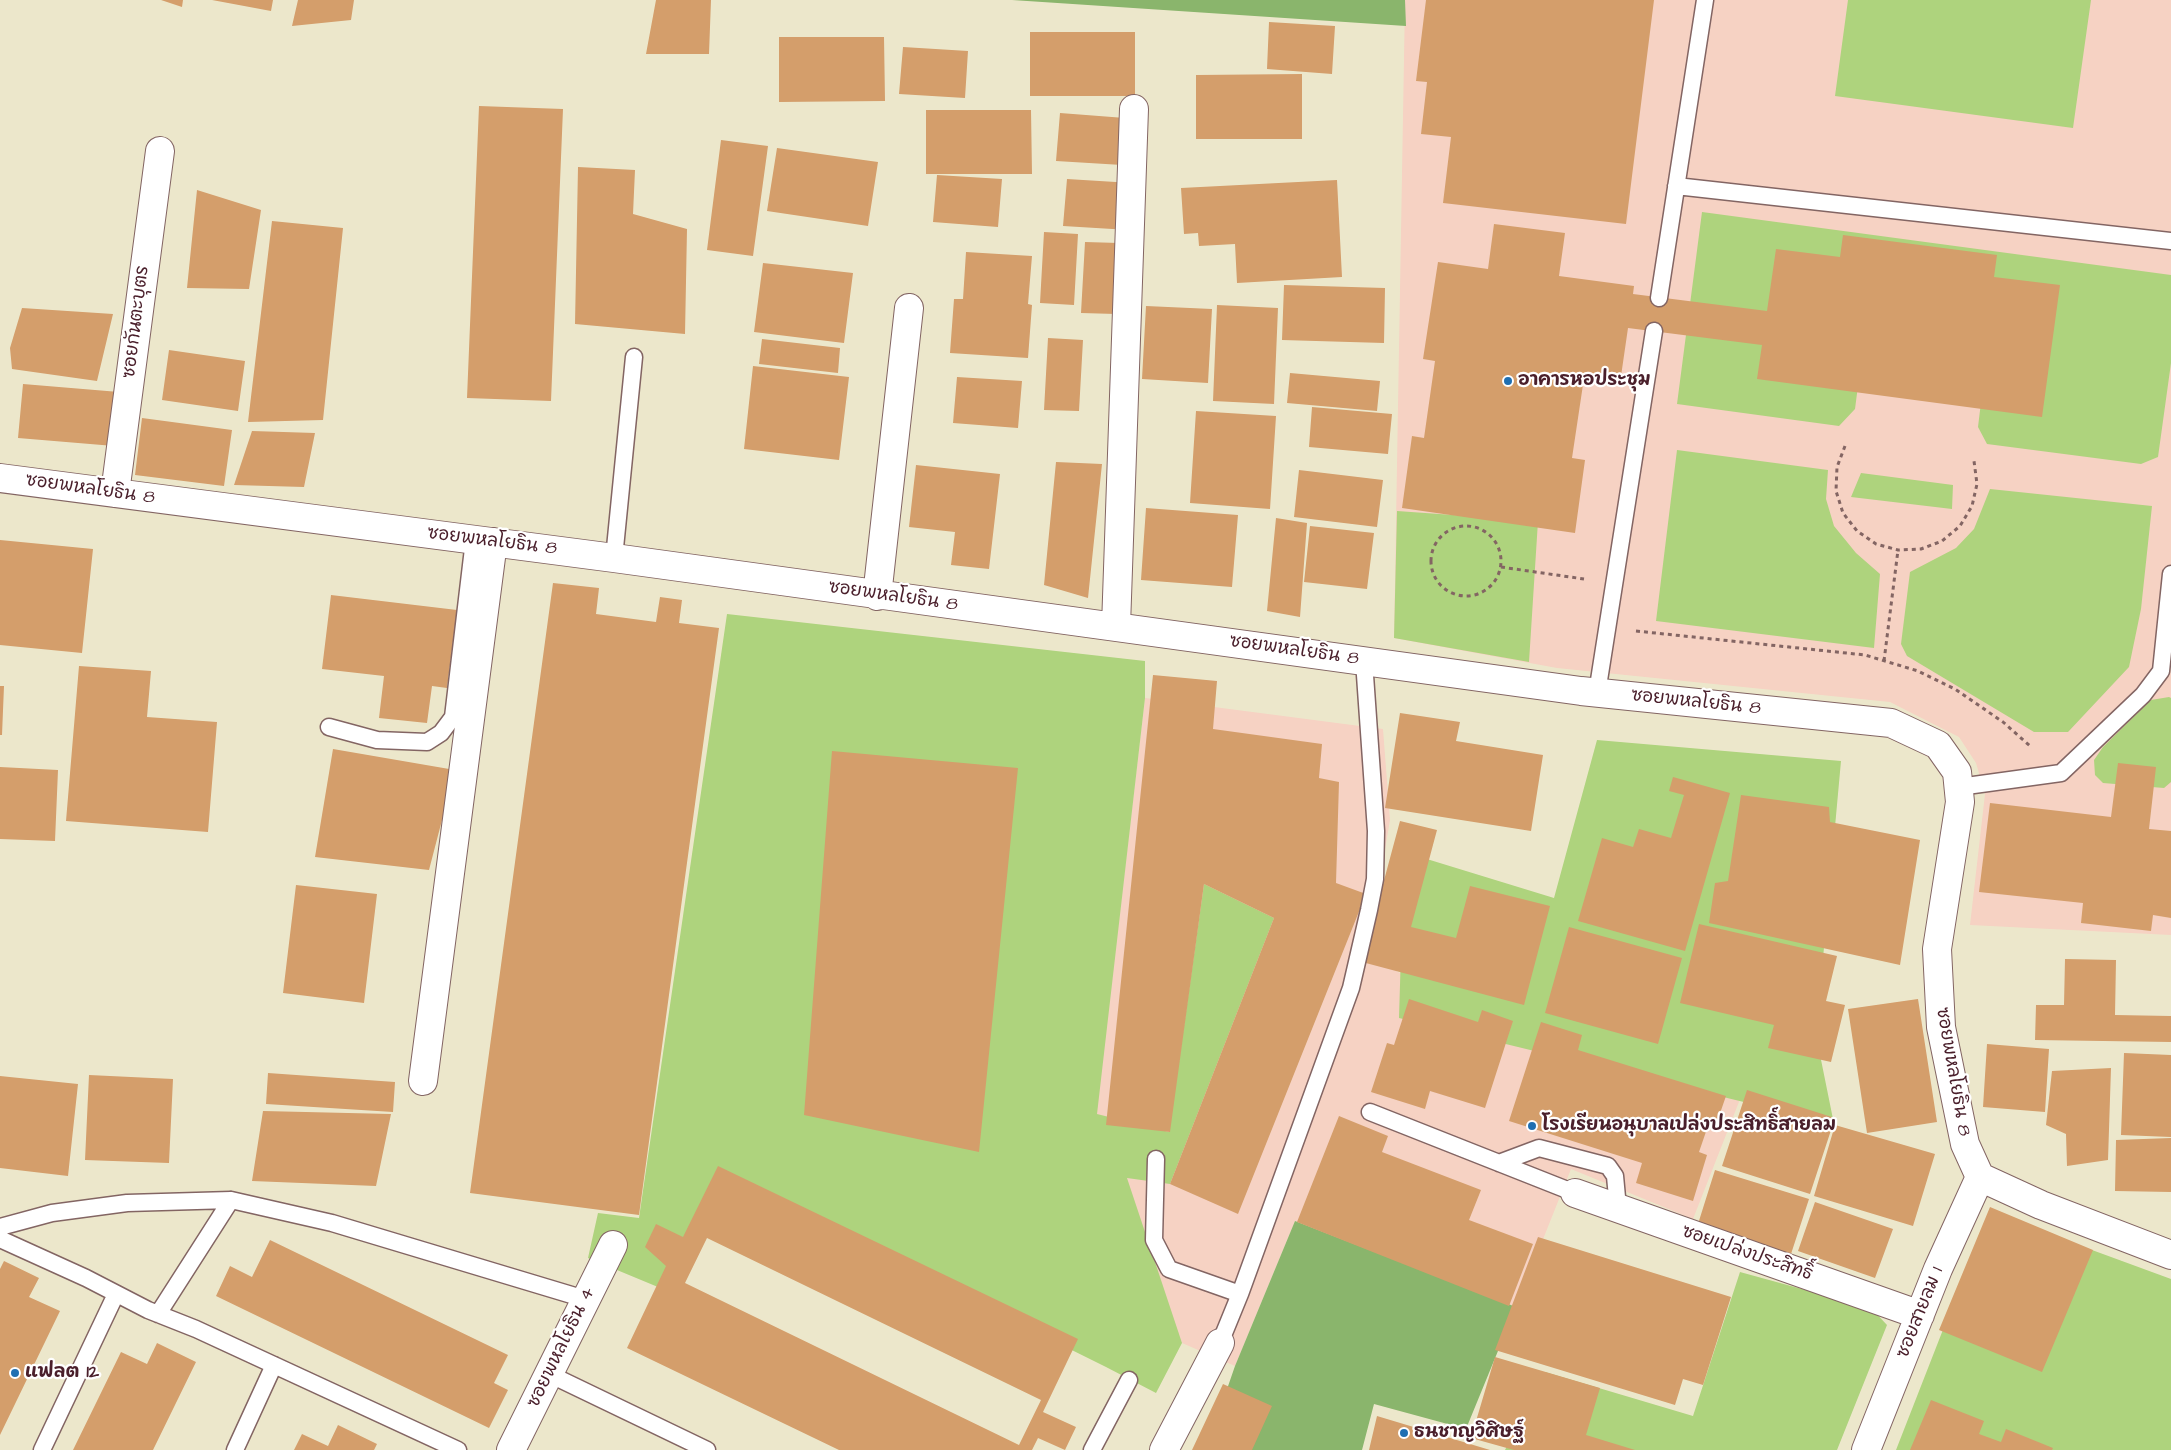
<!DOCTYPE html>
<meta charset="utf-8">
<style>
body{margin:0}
canvas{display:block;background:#ece7cb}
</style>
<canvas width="2171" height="1450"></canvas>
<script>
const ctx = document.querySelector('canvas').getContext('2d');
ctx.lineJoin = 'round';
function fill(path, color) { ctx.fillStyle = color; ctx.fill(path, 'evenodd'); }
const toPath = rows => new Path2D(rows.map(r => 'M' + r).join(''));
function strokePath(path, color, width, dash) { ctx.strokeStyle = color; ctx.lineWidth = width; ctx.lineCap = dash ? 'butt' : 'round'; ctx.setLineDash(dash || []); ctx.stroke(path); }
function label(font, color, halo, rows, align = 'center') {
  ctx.font = font + ' "Architects Daughter","Playpen Sans Thai",sans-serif'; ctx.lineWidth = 4.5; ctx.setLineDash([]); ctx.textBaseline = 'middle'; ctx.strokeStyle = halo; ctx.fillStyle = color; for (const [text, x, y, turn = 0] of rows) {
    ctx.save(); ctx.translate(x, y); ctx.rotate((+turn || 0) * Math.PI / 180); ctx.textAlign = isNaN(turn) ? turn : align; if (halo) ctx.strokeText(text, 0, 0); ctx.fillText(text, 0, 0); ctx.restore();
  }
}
fill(toPath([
 [1405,0,2171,0,2171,935,1970,925,1985,794,1976,763,1959,737,1890,702,1557,668,1394,638],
 [1145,698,1383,729,1390,820,1367,955,1400,973,1746,1084,1693,1219,1571,1169,1516,1307,1295,1221,1235,1366,1182,1343,1096,1114]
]), '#f6d2c3');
fill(toPath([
 [1848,0,2091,0,2073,128,1835,96],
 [1702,212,2171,275,2171,363,2158,457,2141,464,1987,444,1978,427,1982,394,1859,378,1855,409,1839,426,1677,404],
 [1677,450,1828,470,1826,499,1834,526,1856,553,1880,574,1874,648,1656,621],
 [1861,473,1953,485,1952,509,1851,497],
 [1990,489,2152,506,2141,609,2129,667,2068,732,2034,732,1907,656,1901,644,1910,572,1956,548,1974,529],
 [1397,511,1538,521,1529,662,1394,638],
 [727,614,1145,661,1145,698,1097,1114,1169,1132,1204,884,1274,918,1170,1184,1127,1178,1182,1343,1156,1393,1106,1367,737,1184,670,1292,588,1258,598,1213,639,1218],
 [2169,697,2171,698,2171,782,2164,788,2103,783,2095,775,2094,760,2103,747,2151,700],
 [1597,740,1841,761,1816,1035,1834,1124,1399,1018,1404,852,1554,898],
 [2092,1250,2171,1279,2171,1450,1896,1450,1946,1322],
 [1740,1272,1871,1308,1887,1325,1837,1450,1505,1450,1545,1372,1693,1416]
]), '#aed37d');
fill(toPath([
 [1012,0,1405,0,1406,26],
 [1295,1221,1516,1307,1466,1429,1374,1404,1362,1450,1251,1450,1226,1392,1235,1366]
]), '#8ab56c');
fill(toPath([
 [162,0,183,0,182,7,161,0],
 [212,0,273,0,271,11],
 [298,0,354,0,351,20,292,26],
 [656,0,711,0,709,54,646,54],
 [1426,0,1654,0,1626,224,1443,203,1451,137,1421,134,1427,82,1416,81],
 [1269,22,1335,26,1332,74,1267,69],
 [1030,32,1135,32,1135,96,1030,96],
 [779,37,884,37,885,101,779,102],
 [903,47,968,51,965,98,899,94],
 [1302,74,1302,139,1196,139,1196,75],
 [479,106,563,109,551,401,467,398],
 [926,110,1031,110,1032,174,926,174],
 [1060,113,1125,118,1122,165,1056,161],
 [721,140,768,146,753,256,707,250],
 [777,148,878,162,868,226,767,211],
 [578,167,635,170,633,214,687,229,685,334,575,324],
 [937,175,1002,179,998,227,933,222],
 [1067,179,1132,183,1129,230,1063,226],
 [1337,180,1342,277,1237,283,1235,244,1199,246,1198,233,1184,234,1181,188],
 [197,190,261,210,249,289,187,288],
 [272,221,343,228,323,420,248,422],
 [1494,224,1565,233,1559,276,1634,286,1633,294,1767,311,1776,249,1840,257,1843,235,1997,255,1994,277,2060,285,2042,417,1757,379,1762,345,1628,328,1620,383,1584,378,1572,458,1585,460,1575,533,1402,508,1412,436,1424,438,1435,361,1423,359,1438,262,1488,269],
 [1044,232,1078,234,1074,305,1040,303],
 [1085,242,1119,243,1116,314,1081,313],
 [966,252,1032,256,1028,304,1032,305,1028,358,950,353,954,299,963,299],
 [763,263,853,273,844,343,754,332],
 [1284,285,1385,288,1384,343,1282,340],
 [1217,305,1278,308,1274,404,1213,401],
 [1146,306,1212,309,1208,383,1142,379],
 [22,308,113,314,97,381,12,369,10,348],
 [1048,338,1083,340,1079,411,1044,410],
 [762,339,840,348,838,373,759,364],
 [169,350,245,361,238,411,162,400],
 [753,366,849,377,839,460,744,449],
 [1290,373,1380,381,1377,411,1287,403],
 [957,377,1022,381,1018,428,953,423],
 [23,384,119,392,114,446,18,438],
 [1312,407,1392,414,1388,454,1309,447],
 [1196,411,1276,416,1270,509,1190,503],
 [142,418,232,430,224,486,135,475],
 [252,431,315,433,304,487,234,485],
 [1056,462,1102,464,1088,598,1044,585],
 [916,465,1000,474,989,569,951,565,955,532,909,527],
 [1299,470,1383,480,1377,527,1294,517],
 [1146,508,1238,515,1232,587,1141,580],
 [1276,518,1307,523,1300,617,1267,611],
 [1310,526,1374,533,1367,589,1304,582],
 [0,540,93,549,82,653,0,645],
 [553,583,599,588,596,614,656,622,660,597,682,600,679,623,719,628,639,1215,470,1193],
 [331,595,457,610,447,688,432,686,427,723,379,718,384,676,322,669],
 [79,666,151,671,147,717,217,722,208,832,66,821],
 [1153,675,1217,681,1213,729,1322,744,1319,778,1339,782,1336,883,1366,894,1238,1214,1170,1184,1274,918,1204,884,1170,1132,1106,1125],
 [0,686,4,686,2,735,0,735],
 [1400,713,1460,722,1456,741,1543,755,1531,831,1385,808],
 [333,749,455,770,429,870,315,857],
 [832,751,1018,768,979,1152,804,1115],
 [2118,763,2156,767,2149,829,2171,831,2171,918,2153,915,2151,931,2081,923,2083,903,1979,892,1990,803,2111,817],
 [0,767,58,770,55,841,0,839],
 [1673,777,1730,793,1685,951,1578,921,1602,838,1633,847,1639,829,1671,838,1684,795,1669,791],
 [1741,795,1829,807,1830,822,1920,840,1900,965,1709,923,1715,883,1728,881],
 [1400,821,1437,830,1411,927,1456,938,1470,886,1550,906,1524,1005,1362,962],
 [296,885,377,894,364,1003,283,993],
 [1699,924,1837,956,1826,1001,1845,1005,1831,1062,1768,1048,1774,1025,1680,1003],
 [1569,927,1682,958,1658,1044,1545,1013],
 [2065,959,2116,960,2115,1015,2171,1016,2171,1042,2035,1040,2036,1005,2064,1005],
 [1409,999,1478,1022,1482,1010,1513,1021,1485,1108,1430,1091,1425,1109,1371,1092,1387,1043,1394,1045],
 [1918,999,1937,1122,1867,1133,1848,1009],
 [1541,1022,1582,1035,1578,1050,1726,1096,1717,1122,1710,1120,1699,1152,1707,1155,1693,1201,1636,1183,1642,1163,1509,1121],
 [1987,1044,2049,1049,2045,1112,1983,1107],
 [2124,1053,2171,1055,2171,1137,2121,1135],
 [2111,1068,2108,1160,2067,1166,2066,1134,2046,1125,2052,1071],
 [268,1073,395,1082,393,1112,266,1104],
 [89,1075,173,1079,169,1163,85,1160],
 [0,1076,78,1084,68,1176,0,1168],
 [1747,1090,1835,1118,1810,1194,1722,1166],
 [263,1111,391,1114,376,1186,252,1181],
 [1339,1116,1388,1136,1382,1152,1481,1190,1469,1220,1533,1244,1509,1306,1297,1222],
 [1835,1125,1935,1154,1913,1226,1814,1196],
 [2171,1138,2171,1192,2115,1191,2116,1140],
 [718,1166,1078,1339,1043,1412,1076,1427,1065,1450,1038,1438,1032,1450,839,1450,627,1348,666,1266,645,1247,656,1224,683,1237],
 [707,1238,1041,1400,1019,1445,685,1283],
 [1715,1170,1809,1199,1791,1254,1698,1224],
 [1815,1202,1893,1229,1875,1278,1798,1251],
 [1990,1207,2093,1250,2042,1372,1939,1330],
 [1538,1237,1731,1297,1703,1385,1683,1379,1675,1405,1495,1350],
 [270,1240,508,1355,494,1383,508,1390,489,1428,216,1296,230,1266,252,1277],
 [4,1261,39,1278,29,1297,60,1311,0,1435,0,1269],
 [157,1343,196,1362,153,1450,73,1450,121,1352,147,1364],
 [1495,1357,1600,1388,1586,1435,1635,1450,1514,1450,1471,1438],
 [1223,1384,1272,1406,1252,1450,1192,1450],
 [1931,1400,1984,1421,1979,1434,2001,1442,2006,1429,2053,1448,2052,1450,1910,1450],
 [1377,1416,1490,1450,1369,1450],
 [338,1425,377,1444,374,1450,294,1450,302,1434,328,1446]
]), '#d49e6b');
const service = toPath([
 [1676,186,2171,241],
 [1659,298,1705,0],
 [614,558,634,357],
 [1597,693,1654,331],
 [329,727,377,740,427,742,441,733,453,717,474,540],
 [1959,787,2061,773,2143,695,2161,671,2171,574],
 [1370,1112,1575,1193],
 [1156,1159,1154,1240,1169,1269,1240,1294],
 [1499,1163,1539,1148,1608,1166,1615,1176,1618,1208],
 [0,1227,52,1213,127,1203,231,1200,332,1223,585,1299],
 [0,1239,86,1278,148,1310,196,1329,458,1450],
 [158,1314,231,1200],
 [1220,1343,1240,1294,1351,988,1369,910,1375,879,1376,831,1364,661],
 [549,1374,707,1450],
 [42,1450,116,1294],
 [235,1450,274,1365],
 [1092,1450,1129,1380]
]);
const minor = toPath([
 [0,478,614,558,1581,691,1891,723,1938,745,1957,772,1960,802,1937,949,1941,1027,1965,1144,1980,1177,2041,1205,2171,1255],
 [115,493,160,151],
 [877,596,909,308],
 [1116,626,1134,109],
 [423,1081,493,542],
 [1575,1193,1920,1315],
 [511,1450,613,1245],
 [1164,1450,1220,1343],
 [1866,1450,1938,1269,1980,1177]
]);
strokePath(service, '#836563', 19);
strokePath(minor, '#836563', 30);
strokePath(toPath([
 [1845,446,1837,467,1836,491,1843,513,1857,531,1876,544,1898,550,1921,549,1942,541,1960,526,1972,506,1977,484,1974,461],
 '1431 561a35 35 0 1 1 70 0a35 35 0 1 1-70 0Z',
 [1501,567,1584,579],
 [1636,631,1865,655,1918,671,1955,689,2003,722,2030,746],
 [1884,661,1898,550]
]), '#836563', 3, [4, 4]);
strokePath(service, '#fff', 16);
strokePath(minor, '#fff', 28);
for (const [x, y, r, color] of [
 [1508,381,5,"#1f6fb2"],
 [1532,1126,5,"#1f6fb2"],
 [15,1373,5,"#1f6fb2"],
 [1404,1433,5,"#1f6fb2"]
]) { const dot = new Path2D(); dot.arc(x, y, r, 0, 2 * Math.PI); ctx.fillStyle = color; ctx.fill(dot); strokePath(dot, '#fff', 2); }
label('18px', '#4a1f2b', '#fff', [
 ["ซอยกันตะบุตร",137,322,-83],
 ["ซอยพหลโยธิน 8",90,490,8],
 ["ซอยพหลโยธิน 8",492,542,7],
 ["ซอยพหลโยธิน 8",893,597,8],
 ["ซอยพหลโยธิน 8",1294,651,8],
 ["ซอยพหลโยธิน 8",1696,703,6],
 ["ซอยพหลโยธิน 8",1952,1072,80],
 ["ซอยเปล่งประสิทธิ์",1747,1254,19],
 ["ซอยสายลม 1",1921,1313,-68],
 ["ซอยพหลโยธิน 4",562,1348,-64]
]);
label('bold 18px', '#4a1f2b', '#fff', [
 ["อาคารหอประชุม",1518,381],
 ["โรงเรียนอนุบาลเปล่งประสิทธิ์สายลม",1542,1126],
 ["แฟลต 12",25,1373],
 ["ธนชาญวิศิษฐ์",1414,1433]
], 'left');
</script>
